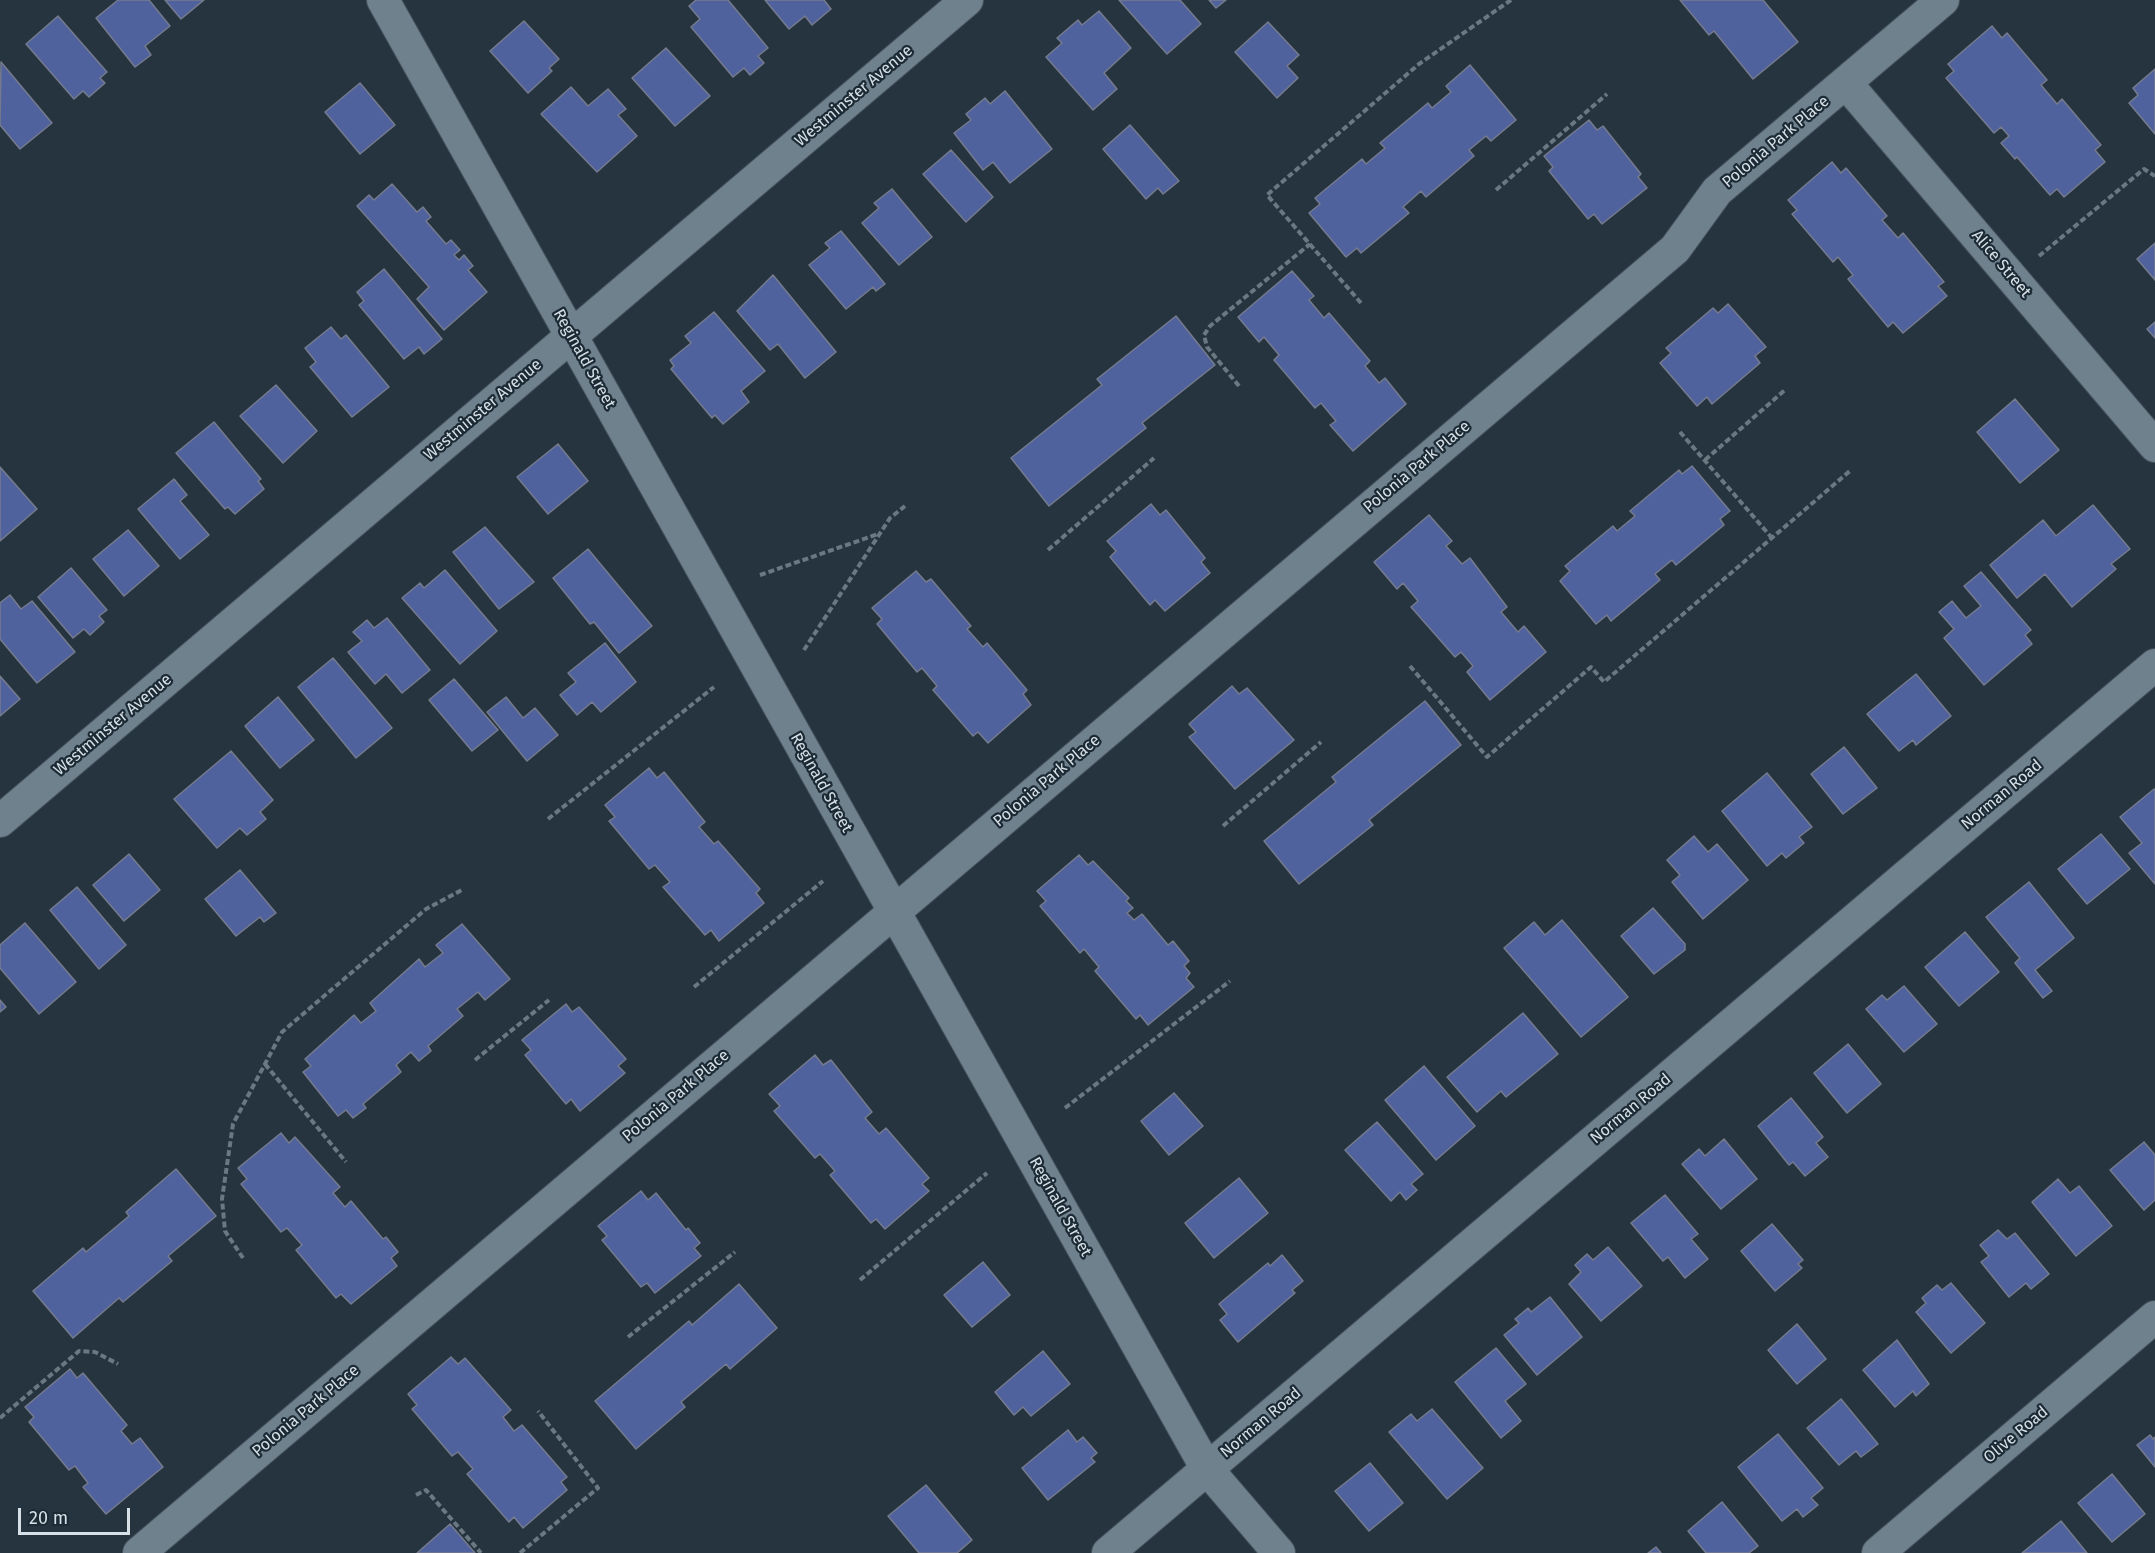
<!DOCTYPE html>
<style>
body{margin:0}
#map{position:relative;width:2155px;height:1553px;overflow:hidden;background:#25343f;font-family:"Fira Sans",sans-serif}
canvas{display:block}
.scale{position:absolute;left:18px;top:1508px;width:112px;height:27px;box-sizing:border-box;border:3px solid #d7e0e7;border-top:0;padding-left:8px;font-size:18px;line-height:21px;white-space:nowrap;color:#d7e0e7;-webkit-text-stroke:4px #1b2a34;paint-order:stroke}
</style>
<div id="map">
<canvas width="2155" height="1553"></canvas>
<div class="scale">20 m</div>
</div>
<script>
const ctx = document.querySelector('canvas').getContext('2d');
ctx.lineJoin = 'round';
function fill(path, color) { ctx.fillStyle = color; ctx.fill(path, 'evenodd'); }
const toPath = rows => new Path2D(rows.map(r => 'M' + r).join(''));
function strokePath(path, color, width, dash) { ctx.strokeStyle = color; ctx.lineWidth = width; ctx.lineCap = dash ? 'butt' : 'round'; ctx.setLineDash(dash || []); ctx.stroke(path); }
function label(font, color, halo, rows, align = 'center') {
  ctx.font = font + ' "Fira Sans",sans-serif'; ctx.lineWidth = 4.5; ctx.setLineDash([]); ctx.textBaseline = 'middle'; ctx.strokeStyle = halo; ctx.fillStyle = color; for (const [text, x, y, turn = 0] of rows) {
    ctx.save(); ctx.translate(x, y); ctx.rotate((+turn || 0) * Math.PI / 180); ctx.textAlign = isNaN(turn) ? turn : align; if (halo) ctx.strokeText(text, 0, 0); ctx.fillText(text, 0, 0); ctx.restore();
  }
}
const building = toPath([
 [118,0,149,0,170,26,145,46,151,55,135,67,96,18,118,0],
 [165,0,204,0,181,19,165,0],
 [696,0,728,0,768,48,758,56,764,63,750,75,744,68,733,77,691,27,700,19,689,6,696,0],
 [765,0,824,0,831,9,812,25,805,16,789,29,765,0],
 [1119,0,1180,0,1201,24,1167,54,1119,0],
 [1209,0,1226,0,1216,8,1209,0],
 [1680,0,1763,0,1798,42,1753,79,1714,31,1709,35,1680,0],
 [1099,11,1131,48,1104,73,1117,89,1093,110,1046,57,1062,43,1057,38,1078,20,1082,25,1099,11],
 [58,16,107,72,100,78,105,83,89,97,83,91,74,99,26,44,58,16],
 [524,21,559,59,549,68,552,71,528,93,490,51,524,21],
 [1268,22,1299,55,1287,66,1298,78,1277,98,1235,52,1268,22],
 [1992,26,2002,38,2007,33,2047,80,2041,85,2057,104,2062,99,2101,145,2095,150,2105,162,2064,197,2057,189,2050,195,2017,157,2015,159,2001,143,2009,136,2001,127,1994,133,1946,78,1954,71,1948,64,1992,26],
 [666,48,710,96,675,126,632,78,666,48],
 [1,62,52,123,20,149,0,125,1,62],
 [1470,65,1516,120,1491,141,1486,136,1469,150,1474,156,1426,197,1421,191,1403,207,1409,213,1361,253,1357,248,1346,257,1309,213,1320,204,1315,198,1362,159,1366,164,1385,148,1380,143,1428,103,1432,108,1451,92,1446,86,1470,65],
 [2155,69,2155,134,2129,103,2138,95,2133,88,2155,69],
 [360,83,395,125,360,154,325,112,360,83],
 [571,87,588,106,608,89,626,109,618,115,637,136,597,172,541,114,571,87],
 [1005,91,1052,149,1010,183,993,162,983,170,954,133,971,120,966,114,985,98,990,104,1005,91],
 [1589,120,1597,130,1603,126,1641,174,1638,177,1647,188,1602,224,1594,214,1588,219,1549,171,1553,167,1544,156,1589,120],
 [1130,125,1179,181,1163,194,1158,188,1146,199,1103,149,1130,125],
 [951,150,993,197,966,222,923,174,951,150],
 [1832,162,1841,173,1846,168,1887,216,1882,220,1898,238,1903,233,1944,282,1938,286,1947,296,1903,333,1893,322,1888,327,1848,279,1853,275,1838,257,1833,262,1792,214,1797,210,1788,200,1832,162],
 [392,184,417,212,423,207,431,217,426,221,446,244,451,240,460,250,454,255,459,260,464,255,473,266,468,270,487,292,444,330,417,299,429,287,357,206,369,195,374,200,392,184],
 [892,189,932,237,899,265,862,223,879,208,874,203,892,189],
 [841,231,885,284,876,291,873,287,846,309,809,265,830,248,825,243,841,231],
 [2155,243,2155,280,2137,259,2155,243],
 [384,269,442,339,424,354,419,347,404,359,359,305,364,301,357,292,384,269],
 [1292,271,1314,296,1309,300,1324,318,1329,313,1370,361,1365,366,1379,383,1385,378,1406,404,1353,451,1330,425,1336,421,1321,403,1315,408,1274,360,1279,355,1264,337,1259,342,1238,317,1292,271],
 [773,275,836,352,805,378,778,344,770,350,737,311,773,275],
 [1728,304,1766,347,1755,356,1760,363,1712,404,1707,397,1697,406,1660,363,1671,353,1666,348,1713,308,1718,313,1728,304],
 [714,312,765,371,741,391,749,402,723,424,715,415,712,418,671,369,674,366,670,360,691,343,685,336,714,312],
 [1176,316,1215,365,1142,423,1146,428,1049,506,1011,458,1102,385,1097,379,1176,316],
 [2155,322,2155,338,2147,329,2155,322],
 [331,327,341,339,346,335,389,387,352,417,310,367,316,362,305,348,331,327],
 [276,385,317,431,283,463,240,416,276,385],
 [2015,399,2059,450,2020,483,1977,432,2015,399],
 [214,422,261,479,258,481,264,489,235,514,228,507,225,509,176,453,214,422],
 [558,444,588,481,548,514,517,477,558,444],
 [1692,466,1730,511,1720,519,1724,525,1676,565,1672,560,1655,574,1660,580,1611,621,1607,615,1596,624,1560,581,1570,571,1565,566,1613,526,1617,531,1635,516,1630,511,1679,470,1682,474,1692,466],
 [0,467,37,509,0,541,0,467],
 [174,479,187,495,180,501,209,535,180,559,138,509,174,479],
 [1151,504,1160,515,1166,510,1205,558,1201,562,1210,573,1165,611,1155,600,1150,605,1110,557,1116,551,1107,541,1151,504],
 [2093,505,2130,549,2111,564,2116,569,2072,607,2045,574,2017,598,1990,565,2043,520,2056,536,2093,505],
 [1429,515,1452,541,1446,546,1462,564,1470,558,1507,607,1501,612,1518,632,1524,626,1546,652,1490,700,1467,672,1473,666,1461,652,1455,657,1411,607,1418,601,1403,583,1397,589,1374,562,1429,515],
 [485,527,534,582,499,609,453,552,485,527],
 [128,530,159,566,124,596,93,559,128,530],
 [588,549,652,626,619,653,594,622,590,624,553,578,588,549],
 [71,568,107,610,99,616,104,622,90,635,84,629,73,638,38,597,71,568],
 [445,570,497,631,460,664,402,598,420,583,424,588,445,570],
 [916,571,926,582,931,579,971,626,967,629,983,647,987,643,1027,690,1023,694,1031,705,988,743,978,732,973,736,933,690,937,686,922,668,917,672,877,624,882,619,872,608,916,571],
 [1981,572,2031,630,2025,635,2032,644,1984,685,1944,638,1954,629,1939,612,1952,601,1966,618,1981,606,1964,586,1981,572],
 [10,595,21,609,32,601,75,652,37,683,0,639,0,603,10,595],
 [387,618,430,670,402,693,386,674,375,684,348,652,362,641,353,632,367,620,374,628,387,618],
 [605,643,636,682,601,712,592,702,577,715,560,695,576,682,568,673,605,643],
 [333,658,392,728,356,758,298,687,333,658],
 [1916,674,1951,716,1916,745,1913,740,1899,751,1867,714,1916,674],
 [0,676,20,699,0,716,0,676],
 [454,679,498,730,472,751,429,700,454,679],
 [1232,686,1239,694,1247,688,1294,740,1235,789,1189,737,1196,732,1189,724,1232,686],
 [278,697,314,740,280,768,245,726,278,697],
 [506,697,523,718,535,708,558,735,527,761,487,712,506,697],
 [1425,701,1461,745,1369,820,1373,825,1299,884,1264,841,1336,782,1332,777,1425,701],
 [1844,747,1877,788,1843,814,1811,774,1844,747],
 [231,751,273,800,260,812,266,819,247,835,240,828,217,848,174,799,231,751],
 [649,768,657,778,664,772,705,822,699,827,714,844,718,841,760,889,756,893,764,903,719,941,711,930,705,935,663,887,670,882,655,865,649,869,609,821,615,817,605,805,649,768],
 [1767,773,1812,827,1799,837,1804,843,1786,858,1782,853,1767,866,1722,811,1767,773],
 [2154,789,2155,790,2155,884,2129,853,2142,843,2120,817,2154,789],
 [2101,834,2130,869,2087,904,2058,869,2101,834],
 [1694,836,1708,852,1717,844,1748,880,1703,919,1672,882,1680,875,1667,860,1694,836],
 [129,854,160,890,124,921,93,885,129,854],
 [1079,855,1088,865,1093,861,1129,898,1126,901,1133,908,1127,913,1134,920,1142,914,1168,945,1173,941,1189,961,1184,966,1190,973,1186,978,1194,987,1148,1025,1140,1015,1136,1019,1095,971,1099,967,1084,949,1080,953,1040,906,1046,901,1037,891,1079,855],
 [240,870,276,913,264,922,260,917,236,936,205,899,240,870],
 [2029,882,2074,938,2035,970,2052,991,2043,998,2015,963,2020,958,1986,917,2029,882],
 [77,887,126,945,99,969,50,910,77,887],
 [1653,908,1685,944,1685,950,1654,974,1621,936,1653,908],
 [1562,920,1628,997,1581,1037,1504,948,1534,922,1545,935,1562,920],
 [25,923,76,982,39,1014,0,968,0,945,25,923],
 [462,924,510,979,485,1000,478,992,457,1009,463,1016,428,1046,431,1051,419,1061,411,1052,396,1065,401,1072,363,1104,366,1108,353,1118,346,1110,338,1116,303,1072,311,1066,305,1059,354,1015,361,1023,376,1011,370,1003,419,959,425,967,443,953,436,945,462,924],
 [1965,932,1999,972,1959,1006,1925,967,1965,932],
 [1904,986,1937,1024,1904,1052,1866,1009,1882,995,1887,1000,1904,986],
 [0,1000,6,1007,0,1012,0,1000],
 [566,1004,572,1012,579,1007,626,1059,618,1066,625,1073,580,1111,571,1099,566,1104,525,1055,531,1050,522,1040,566,1004],
 [1523,1013,1558,1054,1506,1097,1501,1091,1477,1112,1447,1077,1523,1013],
 [1848,1044,1881,1084,1847,1113,1814,1073,1848,1044],
 [815,1055,823,1065,831,1060,872,1112,865,1118,879,1134,886,1128,929,1178,922,1184,929,1191,885,1229,876,1219,871,1223,830,1175,835,1171,820,1154,815,1158,774,1111,780,1106,769,1094,815,1055],
 [1424,1066,1475,1126,1436,1160,1385,1100,1424,1066],
 [1174,1093,1203,1126,1169,1155,1141,1121,1174,1093],
 [1791,1098,1823,1137,1816,1143,1828,1157,1805,1176,1793,1162,1789,1165,1758,1126,1791,1098],
 [1377,1122,1423,1174,1411,1184,1417,1190,1406,1200,1400,1192,1391,1201,1345,1150,1377,1122],
 [281,1133,289,1143,295,1137,340,1187,333,1193,345,1207,351,1201,383,1239,386,1237,398,1252,391,1258,397,1266,351,1304,341,1294,336,1298,296,1250,302,1245,287,1228,281,1232,241,1184,247,1179,238,1168,281,1133],
 [1724,1139,1757,1179,1721,1209,1682,1164,1699,1149,1705,1156,1724,1139],
 [2144,1142,2155,1155,2155,1200,2144,1210,2110,1170,2144,1142],
 [176,1169,216,1216,168,1256,172,1261,123,1302,119,1298,73,1338,33,1291,83,1248,86,1252,129,1216,126,1212,176,1169],
 [1239,1178,1268,1213,1214,1258,1185,1223,1239,1178],
 [2058,1179,2070,1193,2079,1186,2112,1226,2076,1256,2032,1202,2058,1179],
 [641,1191,648,1200,656,1193,686,1230,688,1228,700,1243,694,1248,701,1256,655,1293,647,1283,641,1287,602,1240,607,1236,598,1226,641,1191],
 [1665,1195,1698,1234,1691,1239,1708,1259,1685,1278,1668,1257,1663,1261,1631,1223,1665,1195],
 [1772,1224,1803,1260,1798,1264,1802,1268,1775,1291,1741,1251,1772,1224],
 [1998,1230,2007,1239,2015,1233,2049,1274,2031,1289,2026,1283,2009,1297,1981,1262,1989,1256,1980,1245,1998,1230],
 [1608,1247,1642,1286,1601,1321,1569,1284,1581,1272,1575,1265,1587,1254,1593,1260,1608,1247],
 [1282,1255,1303,1281,1292,1290,1295,1293,1238,1342,1220,1320,1227,1314,1219,1304,1268,1263,1270,1266,1282,1255],
 [983,1262,1010,1295,972,1327,944,1295,983,1262],
 [1951,1283,1985,1323,1951,1353,1916,1312,1926,1303,1922,1298,1937,1285,1942,1290,1951,1283],
 [739,1284,777,1328,730,1369,726,1364,681,1402,685,1407,636,1449,595,1401,689,1321,692,1325,739,1284],
 [1550,1297,1582,1337,1537,1375,1504,1335,1519,1323,1515,1319,1528,1308,1531,1312,1550,1297],
 [1797,1324,1826,1359,1797,1384,1768,1350,1797,1324],
 [1897,1340,1929,1384,1916,1396,1913,1391,1895,1407,1863,1370,1897,1340],
 [1496,1348,1526,1384,1505,1401,1521,1421,1501,1438,1455,1382,1496,1348],
 [1043,1351,1070,1384,1031,1416,1023,1407,1014,1415,995,1392,1043,1351],
 [451,1357,458,1364,465,1358,511,1410,503,1417,514,1431,522,1425,567,1477,561,1482,567,1490,523,1528,514,1517,509,1522,467,1474,473,1469,458,1452,452,1456,412,1409,417,1405,408,1394,451,1357],
 [70,1369,77,1378,83,1373,127,1425,121,1431,132,1444,140,1438,163,1467,106,1514,83,1487,88,1483,75,1466,69,1470,29,1422,34,1417,25,1407,70,1369],
 [1841,1399,1878,1444,1861,1457,1856,1451,1839,1465,1807,1428,1841,1399],
 [1432,1409,1483,1468,1447,1499,1389,1432,1411,1414,1417,1421,1432,1409],
 [1068,1430,1077,1442,1083,1437,1097,1453,1091,1458,1095,1462,1048,1500,1022,1468,1068,1430],
 [1778,1434,1823,1488,1811,1498,1818,1505,1803,1517,1797,1509,1782,1521,1738,1467,1778,1434],
 [2150,1435,2153,1439,2155,1437,2155,1467,2137,1445,2150,1435],
 [1370,1463,1403,1503,1369,1531,1335,1491,1370,1463],
 [2112,1474,2145,1514,2112,1542,2078,1503,2112,1474],
 [926,1485,972,1540,957,1553,919,1553,888,1516,926,1485],
 [1722,1502,1758,1546,1749,1553,1706,1553,1688,1531,1722,1502],
 [2061,1521,2087,1553,2022,1553,2061,1521],
 [450,1524,475,1553,417,1553,450,1524],
 [1656,1547,1661,1553,1648,1553,1656,1547]
]);
fill(building, '#50629e');
strokePath(building, '#757b8d', 1.5);
const street = toPath([
 [383,0,1207,1469,1279,1553],
 [1846,83,2155,446],
 [0,821,967,0],
 [139,1553,1675,249,1717,191,1943,0],
 [1108,1553,2155,665],
 [1878,1553,2155,1317]
]);
strokePath(street, '#46525b', 34);
strokePath(toPath([
 [1496,190,1607,94],
 [2039,256,2144,169,2155,176],
 [1361,303,1267,195,1419,64,1511,0],
 [1239,386,1207,347,1204,335,1210,326,1310,244],
 [1680,432,1772,538],
 [1705,460,1785,390],
 [1048,550,1154,458],
 [760,575,881,533],
 [804,650,890,518,905,506],
 [1410,666,1487,757,1591,667,1604,682,1851,470],
 [548,819,714,687],
 [1223,826,1321,742],
 [694,987,823,881],
 [475,1060,549,1000],
 [265,1064,346,1162],
 [1065,1108,1230,981],
 [243,1258,225,1231,222,1199,233,1124,282,1032,426,909,462,890],
 [860,1280,987,1173],
 [628,1337,735,1252],
 [0,1418,79,1351,95,1352,118,1364],
 [416,1495,426,1490,481,1553],
 [520,1553,598,1488,538,1411]
]), '#6b7881', 4, [6, 3]);
strokePath(street, '#70818e', 32);
label('16px', '#d7e0e7', '#1b2a34', [
 ["Westminster Avenue",854,96,-40],
 ["Polonia Park Place",1776,142,-40],
 ["Alice Street",2001,264,50],
 ["Reginald Street",584,359,61],
 ["Westminster Avenue",483,410,-40],
 ["Polonia Park Place",1417,467,-40],
 ["Westminster Avenue",113,725,-40],
 ["Polonia Park Place",1047,781,-40],
 ["Reginald Street",821,783,61],
 ["Norman Road",2002,795,-40],
 ["Polonia Park Place",676,1096,-40],
 ["Norman Road",1631,1109,-40],
 ["Reginald Street",1060,1207,61],
 ["Polonia Park Place",306,1411,-40],
 ["Norman Road",1261,1423,-40],
 ["Olive Road",2016,1435,-40]
]);
</script>
